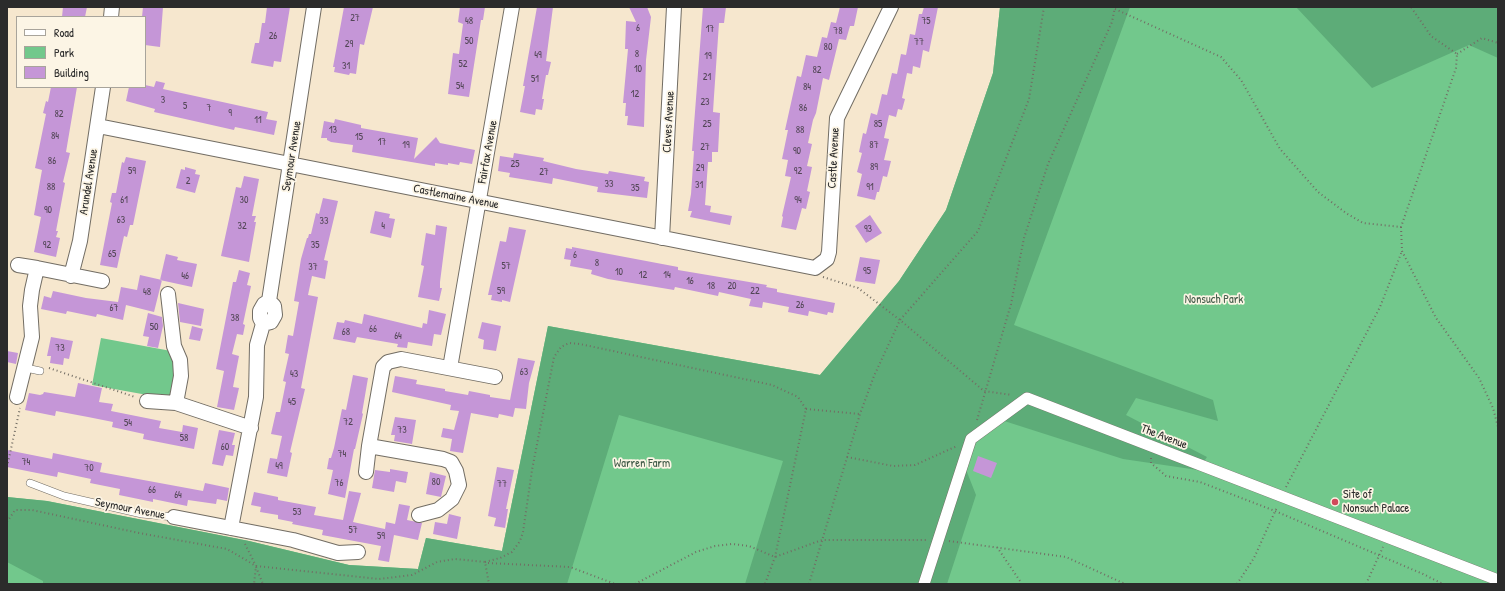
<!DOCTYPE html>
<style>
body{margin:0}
#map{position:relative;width:1505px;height:591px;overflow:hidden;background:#f6e7ce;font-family:"Patrick Hand",sans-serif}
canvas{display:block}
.frame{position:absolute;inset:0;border:8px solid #2b2b2b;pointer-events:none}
.legend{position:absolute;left:16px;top:16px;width:130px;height:72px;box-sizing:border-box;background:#fcf5e5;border:1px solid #a8a49b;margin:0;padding:5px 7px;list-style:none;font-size:12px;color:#2b2b2b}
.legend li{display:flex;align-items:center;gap:8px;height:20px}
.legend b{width:20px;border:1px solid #a8a49b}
</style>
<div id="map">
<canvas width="1505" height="591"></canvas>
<div class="frame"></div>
<ul class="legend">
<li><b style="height:5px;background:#fff"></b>Road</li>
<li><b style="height:11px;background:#72c88c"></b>Park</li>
<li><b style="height:11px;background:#c596d7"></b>Building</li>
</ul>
</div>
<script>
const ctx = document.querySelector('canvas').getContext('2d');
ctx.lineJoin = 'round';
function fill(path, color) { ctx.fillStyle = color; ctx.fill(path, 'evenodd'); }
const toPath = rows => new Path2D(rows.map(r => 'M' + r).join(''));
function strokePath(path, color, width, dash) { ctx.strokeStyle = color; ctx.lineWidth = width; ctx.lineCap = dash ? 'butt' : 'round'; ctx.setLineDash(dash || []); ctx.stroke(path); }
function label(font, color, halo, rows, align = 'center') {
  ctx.font = font + ' "Patrick Hand",sans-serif'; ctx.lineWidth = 3.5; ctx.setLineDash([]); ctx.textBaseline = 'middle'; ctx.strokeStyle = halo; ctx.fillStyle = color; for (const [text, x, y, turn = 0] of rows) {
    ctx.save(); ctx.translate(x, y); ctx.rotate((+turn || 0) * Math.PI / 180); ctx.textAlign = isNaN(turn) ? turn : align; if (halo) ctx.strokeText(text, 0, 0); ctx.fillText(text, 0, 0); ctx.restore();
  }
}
fill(toPath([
 [1000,7,1498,7,1498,584,7,584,7,497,47,501,249,541,349,565,418,569,426,538,502,551,548,326,820,375,899,281,946,210,993,73],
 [101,338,171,351,177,362,172,392,170,395,164,398,92,385]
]), '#72c88c');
fill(toPath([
 [1000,7,1130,7,1014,325,1213,400,1218,421,1136,398,1126,415,1207,457,1198,470,1123,459,998,419,961,457,976,495,947,584,745,584,783,461,619,415,567,584,43,584,43,581,7,562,7,497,47,501,249,541,349,565,418,569,426,538,502,551,548,326,820,375,899,281,946,210,993,73],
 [1296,7,1498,7,1498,58,1469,45,1372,88]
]), '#5dac78');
fill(toPath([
 [63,7,87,7,85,17,62,17],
 [143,7,163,7,160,47,145,45,145,17,142,17],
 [267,7,290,7,281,62,274,61,273,67,251,63,255,43,259,43,262,23,265,23],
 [344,7,373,7,364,45,360,44,356,74,350,73,349,75,334,72,335,67,333,67],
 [460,7,485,7,483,20,481,20,469,97,448,94,453,53,459,54,463,24,458,22],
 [537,7,553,7,546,61,551,62,548,75,546,75,542,99,544,99,542,110,536,109,535,115,520,112,525,86,523,86],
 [629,7,647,7,651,17,646,60,644,127,627,125,628,116,625,116,626,103,623,103,628,49,625,49,626,21,636,22],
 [703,7,726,7,724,23,719,23,714,96,713,112,720,113,718,152,712,152,712,162,708,162,705,205,711,206,710,212,732,216,730,225,690,217,692,211,688,211,691,194,694,151,692,151],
 [840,7,858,7,854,26,850,26,846,40,839,39,829,80,823,78,816,113,813,120,808,143,812,144,807,166,812,167,807,191,810,192,806,209,802,208,796,230,781,227,783,217,782,216,791,177,785,176,788,160,782,159,788,130,785,130,797,76,801,77,806,55,817,57,822,37,827,38,831,22,836,23],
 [924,7,938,7,929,52,923,50,920,68,913,66,912,74,907,73,902,98,905,99,902,110,898,109,896,117,889,115,884,138,889,139,884,160,891,161,887,177,883,176,879,192,877,192,875,200,857,196,862,174,857,172,862,153,859,152,863,133,866,134,871,113,877,115,882,94,887,95,892,73,897,74,901,54,906,55,910,34,915,35,919,14,922,14],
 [156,81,165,83,163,89,268,112,266,119,277,121,274,135,235,127,234,130,154,112,155,109,126,101,129,87,145,87,145,85,154,87],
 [51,87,77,87,66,152,70,153,63,182,65,183,56,231,58,231,56,237,60,238,56,257,34,252,41,217,34,215,42,170,35,168,46,114,43,113,46,101,48,102],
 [335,119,361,125,361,128,418,138,414,159,436,137,440,143,475,150,472,164,460,162,459,165,448,163,448,165,435,163,435,166,352,152,353,145,331,142,327,140,327,138,321,138,324,121,334,123],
 [514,153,544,158,543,161,576,169,608,174,609,171,645,177,644,181,649,182,647,198,597,192,598,187,553,178,552,184,509,177,510,173,498,171,500,156,513,158],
 [126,157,146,161,133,225,130,225,127,237,124,236,117,268,100,265,112,203,110,202,112,193,116,193,122,162,124,163],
 [185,167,196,170,195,174,200,175,195,193,176,188,181,169,185,170],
 [244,176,259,179,252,216,256,216,254,222,256,222,249,262,221,256,236,187,241,188],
 [323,198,338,201,324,260,328,261,325,279,312,276,308,295,318,297,301,388,305,389,290,452,292,453,287,477,267,473,270,458,277,459,282,436,271,434,276,412,280,412,286,382,283,381,289,354,285,353,288,335,293,336,299,302,294,301,301,259,307,238,308,238,309,234,311,234,316,213,319,214],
 [375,211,390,214,389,218,395,219,391,238,370,233],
 [870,215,882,233,866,243,855,226],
 [436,225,447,227,440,282,440,288,442,288,439,301,418,297,424,266,421,265,426,233,435,235],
 [509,227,526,230,510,302,502,300,502,302,491,300,492,295,488,295,500,241,506,242],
 [572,247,678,267,678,270,767,285,766,287,777,289,777,292,835,303,833,313,828,312,827,315,809,311,808,316,788,312,789,307,763,302,762,308,749,306,751,299,719,292,718,296,675,287,674,290,608,279,591,274,592,270,570,266,571,260,564,259,566,248,572,249],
 [166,254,178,257,177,260,197,264,192,287,160,280],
 [860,257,880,260,875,284,855,281],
 [239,270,250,273,247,285,251,286,243,324,245,325,243,335,237,334,232,354,239,356,233,387,239,388,234,410,217,407,224,371,216,369,233,282,236,282],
 [140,275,162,280,154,312,126,305,123,320,97,314,96,317,67,311,66,314,41,309,44,296,51,298,53,291,86,298,118,302,121,287,137,290],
 [178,303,204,309,201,326,180,322],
 [429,310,446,314,441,335,434,334,432,346,408,342,407,348,397,347,398,344,357,337,355,343,333,339,337,322,344,323,345,320,362,324,364,314,422,328,423,323,427,324],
 [148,313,162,317,163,326,158,348,147,346,149,337,143,336],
 [482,322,501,326,496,351,483,349,484,340,478,338],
 [192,326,203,329,200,341,189,339],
 [51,337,73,341,69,359,64,358,63,365,50,363,51,356,47,356],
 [7,351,18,353,16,364,7,362],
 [518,358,535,361,529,383,526,409,515,408,513,417,499,414,498,418,471,413,463,453,450,451,452,439,441,437,443,428,454,430,459,411,450,410,451,405,392,392,395,376,417,380,416,384,445,389,445,391,468,395,469,391,490,395,490,397,510,400],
 [353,375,368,378,362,413,363,414,355,449,354,449,345,498,328,494,333,470,327,469,329,458,331,458,334,448,342,409,346,410],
 [78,383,102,388,99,402,113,404,111,411,161,421,159,428,182,432,183,425,198,428,194,449,143,439,144,434,112,427,113,422,88,417,56,411,55,416,25,410,29,393,40,395,43,394,44,392,75,397],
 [395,417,416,420,412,444,394,441,395,435,391,435],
 [219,430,235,433,232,445,235,445,233,456,226,455,223,466,212,464],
 [7,450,52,459,53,453,102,463,100,472,203,491,205,483,229,488,227,501,217,499,216,504,188,500,187,506,153,499,153,502,119,495,120,489,90,483,91,479,58,472,57,477,7,467],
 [978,456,997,463,991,478,973,471],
 [497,467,514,470,506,509,508,509,505,528,494,526,496,518,488,516],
 [390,469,408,472,406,483,396,481,394,492,372,488,375,470,390,472],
 [430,472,446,476,441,497,426,494],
 [349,491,361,493,353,522,385,529,386,522,395,524,399,504,410,506,407,520,422,523,418,540,394,535,389,562,378,560,381,546,322,535,323,530,292,524,293,522,278,519,278,515,260,512,261,507,251,505,254,492,278,497,278,500,316,507,314,515,343,520],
 [449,514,461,517,457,539,433,534,435,522,447,524]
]), '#c596d7');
const service = toPath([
 [26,368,40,371],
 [30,483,64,496,142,514,174,517]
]);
const pedestrian = toPath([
 [924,584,971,439,1027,398,1498,580]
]);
const minor = toPath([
 [111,17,112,7],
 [98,126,815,268,827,259,829,252,837,118,891,7],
 [662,238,674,7],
 [18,265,37,268],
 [71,276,80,241,103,87],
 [168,294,174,346,180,360,181,376,176,403],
 [269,301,264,304,260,311,260,318,263,324,271,322,275,315,274,306,269,301,314,7],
 [450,368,512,7],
 [17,397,32,337,30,306,32,290,37,268,102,281],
 [147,401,176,403,251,428],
 [366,472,369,446],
 [419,515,438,510,452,499,459,485,456,471,451,462,443,459,369,446,383,367,388,362,401,359,495,377],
 [174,517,293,540,338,553,358,552],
 [231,528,256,397,257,345,263,324]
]);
strokePath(service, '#726d64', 8);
strokePath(pedestrian, '#726d64', 12);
strokePath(minor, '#726d64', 16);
strokePath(toPath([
 [1115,9,1221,57,1241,80,1280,149,1318,192,1346,213,1363,223,1401,227,1456,68,1457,54,1431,36,1411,7],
 [1457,54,1482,38,1498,43],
 [1401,227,1402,251,1436,318,1479,378,1493,408,1498,427],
 [823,277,858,288,900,320,984,391,1012,395],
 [49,368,135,397],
 [806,409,860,414],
 [977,420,1011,304,1024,238,1048,164,1112,22,1115,7],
 [847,457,893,466,915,465,957,446],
 [1151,458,1151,463,1166,476,1200,482,1275,511,1423,574,1443,584],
 [7,467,20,408],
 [1286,487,1380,307,1402,251],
 [7,522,15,510,32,510,139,533,227,549,256,566,379,579,412,575,437,562,455,559,485,562,489,584],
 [949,541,1066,557,1125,584],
 [245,544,256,566,254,584],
 [997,547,1022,584],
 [485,562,500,558,512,552,520,541,523,532,532,470,554,357,561,347,569,343,580,344,772,385,798,397,806,409,775,557,765,584],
 [488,563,570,567,615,584],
 [256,567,263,584],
 [635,584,696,552,715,546,732,544,749,546,775,557,822,540,927,540],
 [809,584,860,414,874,376,900,320,978,231,1029,99,1044,7],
 [1237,584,1254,558,1277,507],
 [1366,584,1383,547]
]), '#726d64', 2, [1, 3]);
strokePath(service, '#fff', 7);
strokePath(pedestrian, '#fff', 11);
strokePath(minor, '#fff', 14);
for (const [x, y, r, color] of [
 [1335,502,4,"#d1495b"]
]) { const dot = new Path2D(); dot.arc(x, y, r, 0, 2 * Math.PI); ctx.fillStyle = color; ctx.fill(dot); strokePath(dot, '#fcf5e5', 1.5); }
label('10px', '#524656', null, [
 ["27",355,18],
 ["48",469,21],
 ["75",926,21],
 ["6",638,28],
 ["17",710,29],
 ["78",838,31],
 ["26",273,36],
 ["50",469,41],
 ["77",919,42],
 ["29",349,44],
 ["80",828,47],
 ["8",637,54],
 ["49",538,55],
 ["19",708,56],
 ["52",463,64],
 ["31",346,66],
 ["10",638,69],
 ["82",817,70],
 ["21",707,77],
 ["51",535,79],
 ["54",460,86],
 ["84",807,87],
 ["12",635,94],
 ["3",163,100],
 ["23",705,102],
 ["5",185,106],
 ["7",209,108],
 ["86",803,108],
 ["9",230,113],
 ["82",59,114],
 ["11",258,120],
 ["25",707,124],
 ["85",878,124],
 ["13",333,130],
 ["88",800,130],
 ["84",55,136],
 ["15",359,137],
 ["17",382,142],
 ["19",406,145],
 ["87",874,145],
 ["27",705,147],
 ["90",797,151],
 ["86",52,161],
 ["25",515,164],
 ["89",874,167],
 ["29",700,168],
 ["59",132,171],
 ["92",798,171],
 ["27",544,172],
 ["2",188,181],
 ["33",609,184],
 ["31",699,185],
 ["88",51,187],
 ["91",870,187],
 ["35",635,188],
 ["61",124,200],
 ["30",244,200],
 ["94",798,200],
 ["90",48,210],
 ["63",121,220],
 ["33",324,221],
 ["32",242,226],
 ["4",383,226],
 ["93",868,229],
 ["92",47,245],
 ["35",315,245],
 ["65",112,254],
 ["6",575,255],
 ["8",597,263],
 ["57",506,266],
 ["37",313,267],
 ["95",867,271],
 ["10",619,272],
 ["12",643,275],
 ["14",667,275],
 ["46",185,276],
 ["16",690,281],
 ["18",711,286],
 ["20",732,286],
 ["59",501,291],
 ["22",755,291],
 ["48",147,292],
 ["26",800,305],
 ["67",114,308],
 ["38",235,318],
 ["50",154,327],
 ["66",373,329],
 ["68",346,332],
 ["64",398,336],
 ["73",60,348],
 ["63",524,372],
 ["43",294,374],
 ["45",292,402],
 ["72",348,422],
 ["54",128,423],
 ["73",402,430],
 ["58",184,438],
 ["60",225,447],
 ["74",342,454],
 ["74",26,462],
 ["49",279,466],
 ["70",89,468],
 ["80",436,482],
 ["76",339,483],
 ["77",502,484],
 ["66",152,490],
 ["64",178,495],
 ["53",297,512],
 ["57",353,530],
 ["59",381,536]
]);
label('12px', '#2b2b2b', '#fcf5e5', [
 ["Cleves Avenue",669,122,-87],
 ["Fairfax Avenue",488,152,-80],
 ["Seymour Avenue",292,156,-81],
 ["Castle Avenue",834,158,-87],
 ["Arundel Avenue",89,182,-81],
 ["Castlemaine Avenue",456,197,11],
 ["The Avenue",1164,437,21],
 ["Seymour Avenue",130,509,11]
]);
label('12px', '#405a48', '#fcf5e5', [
 ["Nonsuch Park",1214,300],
 ["Warren Farm",642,464]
]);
label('12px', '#2b2b2b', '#fcf5e5', [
 ["Site of",1343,495],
 ["Nonsuch Palace",1343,509]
], 'left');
</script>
